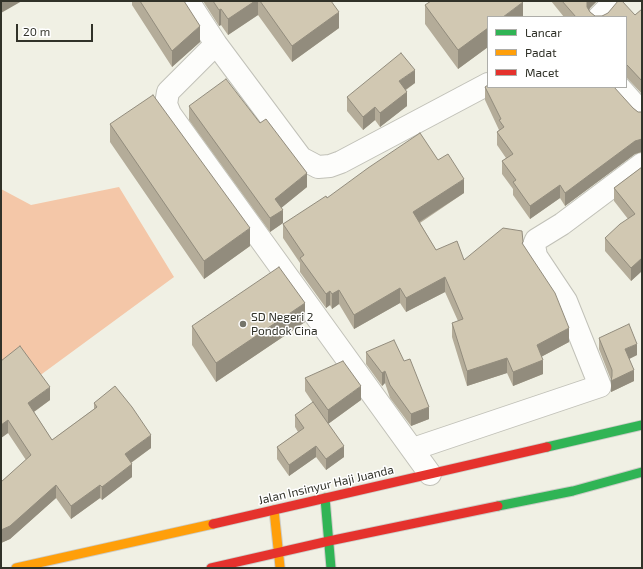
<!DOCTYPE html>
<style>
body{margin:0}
#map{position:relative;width:643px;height:569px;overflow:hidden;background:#f0f0e4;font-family:"Exo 2",sans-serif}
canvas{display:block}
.frame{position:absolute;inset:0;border:2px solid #313229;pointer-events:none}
.legend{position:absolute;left:487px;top:16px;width:140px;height:72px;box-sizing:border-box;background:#fff;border:1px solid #adada9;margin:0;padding:5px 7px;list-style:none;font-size:12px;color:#313229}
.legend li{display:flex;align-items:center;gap:8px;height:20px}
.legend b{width:20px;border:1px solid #adada9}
.scale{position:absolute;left:16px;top:24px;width:77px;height:18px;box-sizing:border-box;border:2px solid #313229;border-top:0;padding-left:5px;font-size:12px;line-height:14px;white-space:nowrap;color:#313229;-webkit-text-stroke:3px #fff;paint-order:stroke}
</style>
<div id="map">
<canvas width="643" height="569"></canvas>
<div class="frame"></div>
<ul class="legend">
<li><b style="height:5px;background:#30b455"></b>Lancar</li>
<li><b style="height:5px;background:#ff9f0a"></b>Padat</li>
<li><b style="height:5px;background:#e5322d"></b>Macet</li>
</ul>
<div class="scale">20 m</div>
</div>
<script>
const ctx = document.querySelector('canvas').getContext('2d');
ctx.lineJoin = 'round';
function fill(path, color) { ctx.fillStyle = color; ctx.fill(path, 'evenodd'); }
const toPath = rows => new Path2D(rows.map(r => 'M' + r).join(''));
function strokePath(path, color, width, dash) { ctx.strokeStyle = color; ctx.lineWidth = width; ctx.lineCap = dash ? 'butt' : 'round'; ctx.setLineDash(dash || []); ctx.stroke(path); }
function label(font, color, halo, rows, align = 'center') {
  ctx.font = font + ' "Exo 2",sans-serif'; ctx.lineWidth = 3; ctx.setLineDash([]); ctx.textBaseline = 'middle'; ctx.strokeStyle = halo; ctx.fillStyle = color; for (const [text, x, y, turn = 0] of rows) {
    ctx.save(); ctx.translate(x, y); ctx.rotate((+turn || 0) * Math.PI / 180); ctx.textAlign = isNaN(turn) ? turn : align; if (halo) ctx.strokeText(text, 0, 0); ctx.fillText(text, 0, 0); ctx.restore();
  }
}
fill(toPath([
 [119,187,174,277,1,404,1,189,31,205]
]), '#f4c7a8');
const street = toPath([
 [188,1,216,44,301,158,318,167,330,166,341,162,488,84],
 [599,17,608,8,610,1],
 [216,44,168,92,166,104,170,114,430,474],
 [619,87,642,113],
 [413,449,600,386,566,301,536,256,534,245,536,240,562,224,642,164]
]);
const fast = toPath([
 [547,447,642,425],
 [325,498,331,568],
 [498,506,573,491,642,472]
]);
const slow = toPath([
 [274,510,280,567],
 [16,568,213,524]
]);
const jam = toPath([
 [213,524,547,447],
 [211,568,329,541,498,506]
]);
strokePath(street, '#c1c1b8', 24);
strokePath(fast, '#ccccc7', 11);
strokePath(slow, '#ccccc7', 11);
strokePath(jam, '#ccccc7', 11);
strokePath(street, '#fdfdfb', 22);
strokePath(fast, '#30b455', 9);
strokePath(slow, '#ff9f0a', 9);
strokePath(jam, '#e5322d', 9);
fill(toPath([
 [132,1,184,1,200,42,172,67,132,5],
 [203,1,331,1,339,28,292,62,258,15,228,35,221,25,219,26],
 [551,1,597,1,590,8,589,11,590,12,595,16,635,15,642,9,642,94,628,79,626,77,626,17,564,17],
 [425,5,523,17,488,17,488,47,458,69,425,24],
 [415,83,406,90,407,106,380,127,375,120,363,130,347,111,347,97],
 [485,87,633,108,638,112,642,112,642,152,635,154,565,206,560,198,530,219,513,195,513,189,502,174,502,161,506,158,497,145,497,132,499,130,485,100],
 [189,106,307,187,281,208,283,223,270,232,189,120],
 [110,124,250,246,204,279,110,142],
 [438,160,464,193,420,223,436,250,464,260,523,245,569,342,541,357,543,374,513,386,507,373,467,386,452,337,452,323,458,321,445,292,406,312,400,303,354,329,339,304,332,309,330,305,326,308,300,272,300,263,283,238,283,224,327,198],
 [642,167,642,271,631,281,605,251,605,238,628,219,614,201,614,188],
 [305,322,216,382,192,345,192,326],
 [599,338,637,355,629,359,634,381,611,392,611,380,599,349],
 [366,352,429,419,411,426,390,398,385,383,382,386,366,364],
 [1,361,50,400,34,412,52,440,94,409,94,403,151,448,131,463,132,477,102,500,100,498,71,519,56,498,10,539,1,543,1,482,26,460,8,433,1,438],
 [305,378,361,400,328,424,344,457,326,470,316,457,289,476,277,459,277,447,298,432,295,427,295,415,313,403,305,391]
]), '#b4ac99');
fill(toPath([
 [1,1,22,1,1,13],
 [255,1,258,1,258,15,228,35,228,19],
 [587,1,597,1,590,8,587,14],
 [523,2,523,17,503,17],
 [221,9,221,25,219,26,219,10],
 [339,12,339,28,292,62,292,46],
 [200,26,200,42,172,67,172,51],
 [488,28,488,47,458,69,458,50],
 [415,70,415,83,399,94,399,81],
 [407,92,407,106,380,127,380,113],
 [375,107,375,120,363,130,363,117],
 [641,139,641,152,635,154,565,206,565,193,635,141],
 [307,173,307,187,275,213,275,199],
 [464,179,464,193,413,226,413,212],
 [560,185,560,198,530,219,530,206],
 [283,210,283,223,270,232,270,218],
 [250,228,250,246,204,279,204,261],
 [642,258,642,271,631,281,631,268],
 [445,277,445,292,406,312,406,298],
 [400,288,400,303,354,329,354,315],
 [339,290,339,304,332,309,332,294],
 [330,291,330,305,326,308,326,294],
 [305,303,305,322,216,382,216,363],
 [569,328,569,342,537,359,537,345],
 [637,344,637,355,625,361,625,349],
 [507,358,507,373,467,386,467,371],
 [543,360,543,374,513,386,513,372],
 [634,370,634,381,611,392,611,381],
 [385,371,385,383,382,386,382,373],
 [361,386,361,400,328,424,328,410],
 [50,387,50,400,28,416,28,403],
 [429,407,429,419,411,426,411,414],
 [8,420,8,433,1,438,1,425],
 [151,435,151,448,125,467,125,454],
 [316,446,316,457,289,476,289,465],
 [344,446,344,457,326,470,326,459],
 [132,464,132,477,102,500,102,487],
 [56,485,56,498,10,539,1,543,1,530],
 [100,485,100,498,71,519,71,506]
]), '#928c7d');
const building = toPath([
 [140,1,184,1,200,26,172,51,140,1],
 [213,1,255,1,228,19,221,9,219,10,213,1],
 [260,1,331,1,339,12,292,46,260,1],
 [431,1,523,1,523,2,503,17,488,17,488,28,458,50,425,5,431,1],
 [562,1,587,1,587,7,590,12,595,16,602,16,608,13,618,1,622,1,635,15,642,9,642,81,628,66,626,64,626,17,576,17,562,1],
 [401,53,415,70,399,81,407,92,380,113,375,107,363,117,347,97,401,53],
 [226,79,260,123,266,119,307,173,275,199,283,210,270,218,189,106,226,79],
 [488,85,488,87,614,87,633,108,638,112,642,112,642,139,635,141,565,193,560,185,530,206,513,182,516,180,502,161,513,154,497,132,504,127,499,120,501,119,485,87,488,85],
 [153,95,250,228,204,261,110,124,153,95],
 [420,133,438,160,448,154,464,179,413,212,436,250,457,241,464,260,503,228,522,231,523,242,522,243,555,293,569,328,537,345,543,360,513,372,507,358,467,371,452,323,463,319,445,277,406,298,400,288,354,315,339,290,332,294,330,291,326,294,300,258,304,255,283,224,326,196,327,198,368,168,420,133],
 [642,167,642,258,631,268,605,238,620,224,635,214,614,188,642,167],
 [279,267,305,303,216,363,192,326,279,267],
 [629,324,637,344,625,349,634,370,611,381,612,376,612,370,599,338,629,324],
 [394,340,404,361,410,359,429,407,411,414,390,385,385,371,382,373,366,352,394,340],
 [20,346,50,387,28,403,52,440,97,407,94,403,115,386,132,407,151,435,125,454,132,464,102,487,100,485,71,506,56,485,10,526,1,530,1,482,31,455,8,420,1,425,1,361,20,346],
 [343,361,361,386,328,410,305,378,343,361],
 [313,402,344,446,326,459,316,446,289,465,277,447,304,428,295,415,313,402]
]);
fill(building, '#d1c8b2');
strokePath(building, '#928c7d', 1);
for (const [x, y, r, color] of [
 [243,324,4,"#74746a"]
]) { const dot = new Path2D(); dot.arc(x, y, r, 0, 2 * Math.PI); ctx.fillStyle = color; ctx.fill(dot); strokePath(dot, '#fff', 1.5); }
label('12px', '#313229', '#fff', [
 ["SD Negeri 2",251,317],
 ["Pondok Cina",251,331]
], 'left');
label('12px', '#313229', '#fff', [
 ["Jalan Insinyur Haji Juanda",326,485,-13]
]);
</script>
